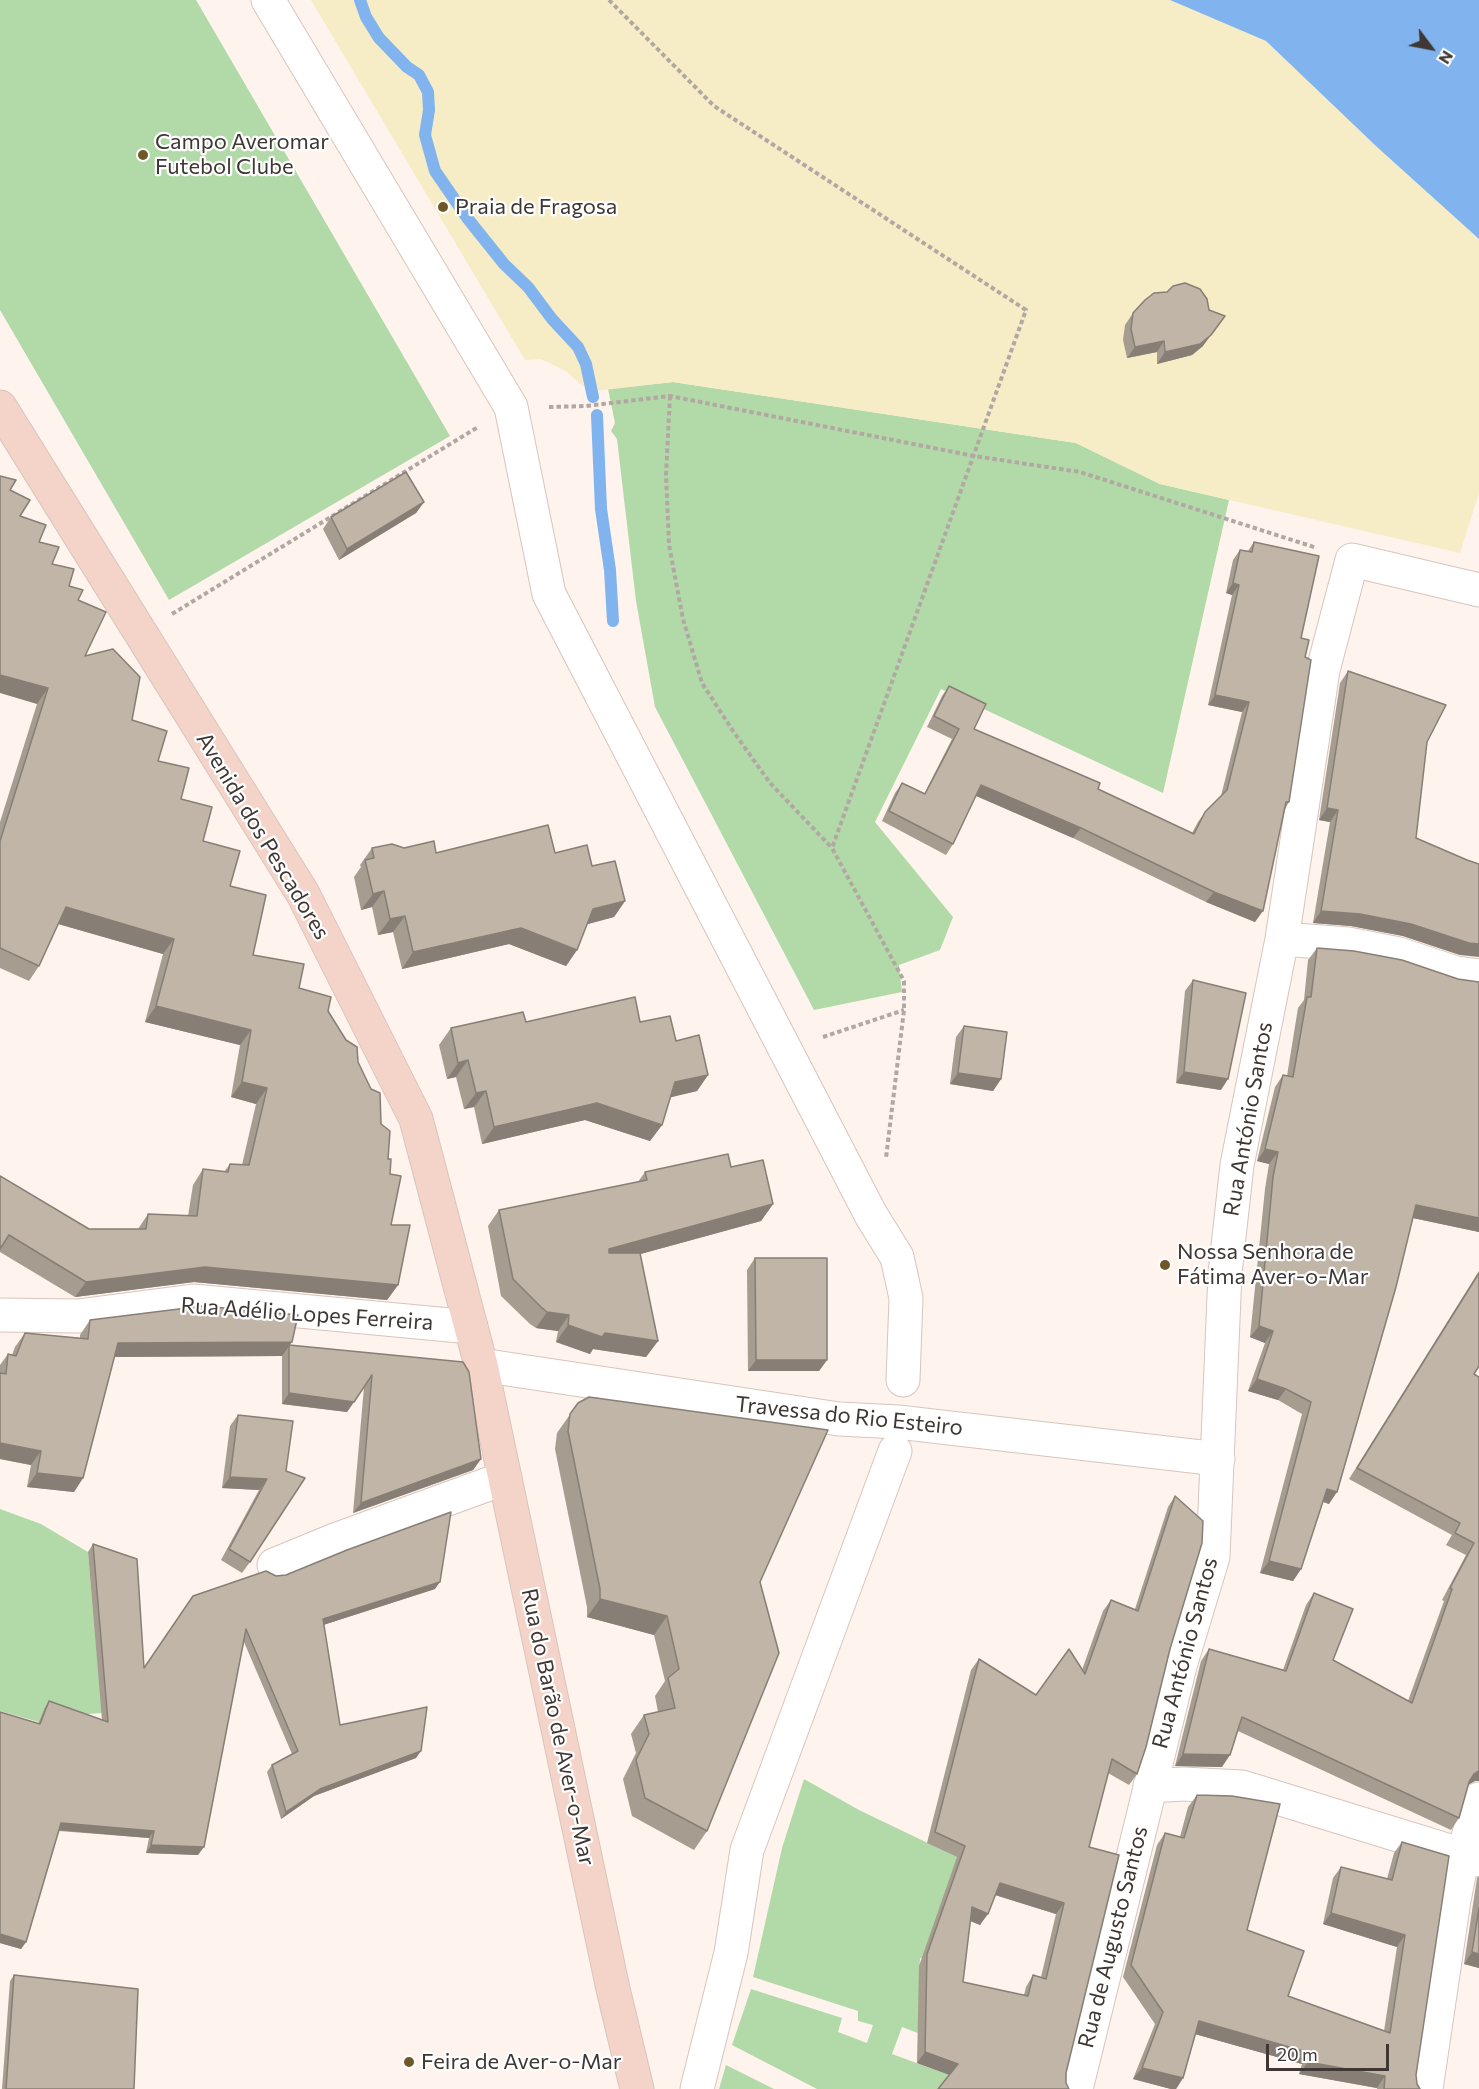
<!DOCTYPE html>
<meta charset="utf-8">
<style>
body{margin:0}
#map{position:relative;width:1479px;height:2089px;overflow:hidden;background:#fef3ed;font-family:Commissioner,sans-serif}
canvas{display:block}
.north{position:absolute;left:1401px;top:18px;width:60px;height:60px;-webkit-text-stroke:4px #fff;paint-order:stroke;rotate:122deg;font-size:16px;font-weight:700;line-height:24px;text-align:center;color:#3e3734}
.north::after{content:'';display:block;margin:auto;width:21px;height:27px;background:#3e3734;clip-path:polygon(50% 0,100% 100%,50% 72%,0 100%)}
.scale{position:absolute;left:1266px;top:2044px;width:123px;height:27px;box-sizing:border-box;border:3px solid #3e3734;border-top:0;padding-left:8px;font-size:18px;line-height:21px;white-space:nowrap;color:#3e3734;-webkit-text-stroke:4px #fff;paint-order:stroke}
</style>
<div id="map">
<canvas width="1479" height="2089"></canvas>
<div class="north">N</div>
<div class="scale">20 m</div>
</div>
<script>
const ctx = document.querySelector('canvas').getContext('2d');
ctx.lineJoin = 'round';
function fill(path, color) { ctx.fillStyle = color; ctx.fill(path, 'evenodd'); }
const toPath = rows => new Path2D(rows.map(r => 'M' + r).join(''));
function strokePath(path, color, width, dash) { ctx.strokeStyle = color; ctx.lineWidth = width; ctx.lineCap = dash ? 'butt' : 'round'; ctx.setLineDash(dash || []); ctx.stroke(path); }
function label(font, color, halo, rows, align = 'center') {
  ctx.font = font + ' Commissioner,sans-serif'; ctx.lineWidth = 4.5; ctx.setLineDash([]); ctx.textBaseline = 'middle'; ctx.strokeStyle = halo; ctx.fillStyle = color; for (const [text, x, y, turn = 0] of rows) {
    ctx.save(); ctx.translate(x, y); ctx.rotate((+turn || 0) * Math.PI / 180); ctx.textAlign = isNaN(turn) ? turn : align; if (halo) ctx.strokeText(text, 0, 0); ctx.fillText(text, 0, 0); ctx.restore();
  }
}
fill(toPath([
 [0,0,196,0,450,436,169,600,0,310],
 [673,382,1076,443,1160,484,1229,500,1163,793,941,689,875,822,953,917,940,950,899,965,902,992,814,1010,655,707,636,601,617,439,611,431,615,423,608,389],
 [0,1509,41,1524,88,1552,102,1713,63,1716,44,1709,39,1722,0,1711],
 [804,1779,859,1810,957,1857,956,1931,971,1921,959,1965,920,1958,919,1982,988,2060,902,2027,892,2054,963,2080,961,2089,817,2089,732,2045,751,1989,842,2018,838,2032,867,2043,873,2025,858,2021,858,2011,753,1977,782,1848],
 [726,2065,774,2089,719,2089]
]), '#b2daa9');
fill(toPath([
 [311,0,1170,0,1266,41,1377,147,1479,239,1479,493,1460,553,1160,484,1076,443,673,382,587,392,585,388,567,372,550,363,540,359,525,360]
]), '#f6ecc6');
fill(toPath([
 [1170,0,1479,0,1479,239,1377,147,1266,41]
]), '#81b4ee');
strokePath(toPath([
 [360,0,366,17,379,38,407,67,419,75,428,92,429,110,425,135,435,171,468,219,504,264,528,287,552,319,578,347,586,364,593,397],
 [597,415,601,509,610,570,613,621]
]), '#81b4ee', 12);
const street = toPath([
 [268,0,511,407,549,594,871,1215,897,1257,906,1298,903,1380],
 [1282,939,1348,944,1399,954,1456,973,1479,976],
 [0,1315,78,1316,193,1301,471,1327],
 [481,1365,839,1419,898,1422,1218,1459],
 [274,1565,335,1540,505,1478],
 [1150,1786,1183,1784,1242,1787,1479,1860],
 [697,2089,731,1953,747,1850,895,1451],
 [1076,2089,1180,1666,1213,1557,1225,1273,1237,1165,1282,939,1323,670,1352,560,1479,590],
 [1426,2089,1454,1900,1463,1855,1479,1799]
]);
const secondary = toPath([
 [0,407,303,894,416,1119,481,1365,613,1989,637,2089]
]);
strokePath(street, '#d7c5bc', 35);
strokePath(secondary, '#d7c5bc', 35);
strokePath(toPath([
 [609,0,714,106,1026,310,832,848,904,981,904,1010,886,1158],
 [670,396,666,475,669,545,683,619,702,683,733,731,770,783,832,848],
 [549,407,586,406,670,396,974,456,1080,472,1317,548],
 [172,614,478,427],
 [823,1037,904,1010]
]), '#b2a8a3', 4, [4.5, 3]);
strokePath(street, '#fff', 33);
strokePath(secondary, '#f4d3c9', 33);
fill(toPath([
 [1133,313,1203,346,1192,355,1157,364,1157,352,1127,358,1123,340,1125,325],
 [10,490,20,516,39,542,52,564,78,600,85,656,132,720,158,761,181,799,203,841,230,886,253,955,328,1011,358,1062,381,1124,388,1159,390,1174,391,1225,398,1285,387,1300,194,1282,75,1297,0,1252,0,1176,89,1229,138,1229,148,1214,188,1216,193,1185,203,1169,224,1172,230,1164,242,1165,256,1104,231,1097,240,1045,145,1022,163,954,58,924,39,966,29,981,0,968,0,822,37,704],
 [424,502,416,513,339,560,323,529,331,517],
 [1254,542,1301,638,1305,657,1289,802,1285,809,1255,922,1206,902,1073,838,976,796,953,844,946,855,882,821,895,793,902,783,924,794,952,739,927,727,942,696,949,686,974,729,1098,789,1192,833,1198,822,1205,812,1221,796,1242,712,1208,705,1232,595,1226,593,1233,560,1240,550,1248,551],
 [1348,671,1427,742,1416,838,1460,955,1403,936,1351,926,1313,923,1330,822,1319,820,1340,683],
 [372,848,404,848,436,853,555,853,592,866,625,901,614,917,587,924,577,950,566,966,509,944,402,969,393,932,378,935,372,907,361,910,354,877,361,867,360,865],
 [1317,948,1458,979,1479,1232,1413,1218,1329,1504,1323,1502,1301,1569,1293,1581,1260,1573,1302,1414,1278,1400,1248,1391,1265,1343,1250,1337,1265,1189,1269,1164,1257,1161,1275,1087,1283,1075,1287,1076,1298,1008,1304,1000,1308,960],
 [1193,980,1221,1090,1176,1083,1185,991],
 [526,1022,640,1022,676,1041,708,1075,697,1091,670,1097,662,1125,650,1141,585,1120,482,1144,474,1107,464,1109,456,1077,447,1079,439,1045,451,1028],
 [964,1026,1001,1079,993,1091,950,1084,956,1037],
 [731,1167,773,1204,761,1221,640,1254,658,1341,646,1357,593,1349,590,1354,556,1342,558,1331,536,1328,530,1324,501,1296,488,1226,499,1210,638,1182,645,1172],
 [755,1258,827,1360,819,1371,748,1371,747,1270],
 [1479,1271,1479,1365,1474,1374,1479,1377,1479,1781,1475,1781,1469,1784,1459,1818,1451,1830,1238,1731,1222,1767,1175,1766,1201,1661,1209,1649,1283,1670,1306,1605,1314,1593,1333,1660,1408,1701,1444,1601,1442,1600,1466,1555,1446,1545,1452,1535,1349,1479],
 [90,1320,292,1342,289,1345,463,1362,481,1459,473,1470,353,1513,364,1387,347,1412,282,1404,282,1356,114,1357,83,1478,74,1492,27,1487,31,1465,0,1459,0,1365,8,1354,12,1355,15,1347,25,1333,80,1338,80,1335],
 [578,1403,760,1582,707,1831,694,1850,632,1816,623,1779,636,1753,631,1734,644,1715,658,1712,655,1696,665,1681,654,1635,587,1617,587,1607,555,1449,557,1433],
 [238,1415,293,1421,250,1562,242,1573,221,1560,259,1490,222,1488,230,1426],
 [1175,1496,1170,1649,1137,1774,1129,1785,1108,1773,1089,1847,1066,2073,949,2075,917,2063,919,1966,957,1857,927,1843,971,1670,979,1659,1036,1695,1082,1670,1103,1611,1111,1600,1135,1609,1168,1507],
 [995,1895,1056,1914,1041,1977,1033,1975,1026,1987,1024,1995,963,1982,970,1921,980,1925],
 [93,1544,144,1668,276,1576,435,1589,323,1625,340,1725,416,1758,314,1796,281,1819,267,1772,272,1765,292,1754,244,1642,198,1855,146,1853,149,1838,59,1831,26,1942,21,1949,0,1943,0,1712,38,1724,44,1709,49,1701,102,1720,88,1552],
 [1197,1795,1247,1930,1288,1996,1384,2031,1397,1947,1323,1924,1333,1878,1341,1867,1387,1879,1394,1853,1402,1842,1416,2075,1417,2084,1420,2089,1377,2089,1377,2088,1299,2074,1302,2064,1195,2034,1183,2078,1176,2089,1171,2089,1133,2079,1155,2024,1123,1977,1157,1845,1165,1833,1180,1837,1188,1807],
 [1479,1876,1479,1968,1464,1964,1477,1878],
 [14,1975,134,2089,2,2089,10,1981]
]), '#a69c90');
fill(toPath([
 [1225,316,1203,346,1192,355,1157,364,1165,352],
 [1164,341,1157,352,1127,358,1135,347],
 [424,502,416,513,339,560,347,549],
 [1233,583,1239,585,1232,595,1226,593],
 [0,675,48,688,37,704,0,693],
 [1215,695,1249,702,1242,712,1208,705],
 [981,785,1081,828,1073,838,974,795],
 [1327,808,1338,810,1330,822,1319,820],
 [384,891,372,907,361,910,373,894],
 [1214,892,1263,911,1255,922,1206,902],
 [625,901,614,917,581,926,593,909],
 [66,907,174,939,163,954,55,923],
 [1321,911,1360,914,1411,924,1479,944,1479,957,1460,955,1403,936,1351,926,1313,923],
 [405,916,393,932,378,935,390,919],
 [521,928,577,950,566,966,509,944,402,969,413,952],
 [156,1006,251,1030,240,1045,145,1022],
 [468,1060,456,1077,447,1079,458,1063],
 [1184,1072,1228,1079,1221,1090,1176,1083],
 [958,1073,1001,1079,993,1091,950,1084],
 [708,1075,697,1091,664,1099,675,1082],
 [242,1082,267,1088,256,1104,231,1097],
 [486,1091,474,1107,464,1109,476,1093],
 [597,1103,662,1125,650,1141,585,1120,482,1144,494,1127],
 [1265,1149,1278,1152,1269,1164,1257,1161],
 [773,1204,761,1221,597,1266,609,1249],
 [1416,1205,1479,1218,1479,1232,1408,1217],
 [205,1267,398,1285,387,1300,194,1282,75,1297,86,1282],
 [547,1312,569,1315,558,1331,536,1328],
 [568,1325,605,1333,658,1341,646,1357,593,1349,590,1354,556,1342],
 [1259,1326,1273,1331,1265,1343,1250,1337],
 [292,1342,282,1356,108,1357,118,1343],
 [756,1360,827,1360,819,1371,748,1371],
 [1257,1379,1286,1389,1278,1400,1248,1391],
 [289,1393,354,1402,347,1412,282,1404],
 [0,1443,41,1451,31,1465,0,1459],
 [481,1459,473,1470,353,1513,361,1503],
 [37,1473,83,1478,74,1492,27,1487],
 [230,1477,267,1479,259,1490,222,1488],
 [1327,1489,1337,1492,1329,1504,1319,1500],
 [1269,1561,1301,1569,1293,1581,1260,1573],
 [440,1582,435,1589,317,1627,323,1619],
 [600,1599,667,1616,654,1635,587,1617],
 [421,1751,416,1758,314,1796,281,1819,286,1812,320,1789],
 [1183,1754,1230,1755,1222,1767,1175,1766],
 [1479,1771,1479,1781,1475,1781,1466,1786,1474,1774],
 [61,1823,154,1831,149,1838,56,1830],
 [151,1845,204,1847,198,1855,146,1853],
 [1000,1883,1064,1903,1056,1914,992,1894],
 [972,1907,988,1914,980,1925,964,1918],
 [1331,1913,1405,1935,1397,1947,1323,1924],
 [0,1934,26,1942,21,1949,0,1943],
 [1472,1952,1479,1954,1479,1968,1464,1964],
 [1199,2021,1310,2053,1302,2064,1191,2033],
 [925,2052,958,2064,950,2075,917,2063],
 [1308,2062,1385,2076,1377,2088,1299,2074],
 [1142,2068,1183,2078,1176,2089,1171,2089,1133,2079]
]), '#877f75');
const building = toPath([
 [1185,283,1200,289,1207,299,1209,310,1225,316,1211,335,1200,344,1165,352,1164,341,1135,347,1131,329,1133,313,1145,300,1154,293,1167,292,1173,286,1185,283],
 [406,472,424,502,347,549,331,517,406,472],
 [0,476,16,480,10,490,30,500,20,516,46,525,39,542,59,547,52,564,74,569,69,586,83,590,78,600,106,612,85,656,113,649,140,677,132,720,167,731,158,761,189,768,181,799,212,807,203,841,240,851,230,886,266,895,253,955,304,964,299,988,331,997,328,1011,346,1040,357,1047,358,1062,371,1089,380,1093,381,1124,390,1131,388,1159,391,1159,390,1174,401,1176,391,1225,410,1225,398,1285,205,1267,86,1282,9,1235,0,1249,0,1176,89,1229,146,1229,148,1214,197,1216,203,1169,228,1172,230,1164,249,1165,267,1088,242,1082,251,1030,156,1006,174,939,66,907,39,966,0,948,0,841,48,688,0,675,0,476],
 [1254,542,1319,556,1301,638,1309,640,1305,657,1311,660,1289,802,1286,802,1263,911,1214,892,1081,828,981,785,953,844,889,811,902,783,925,794,959,729,934,716,949,686,986,704,974,729,1100,783,1098,789,1194,834,1205,812,1227,790,1249,702,1215,695,1239,585,1233,583,1240,550,1252,552,1254,542],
 [1348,671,1446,705,1427,742,1416,838,1467,860,1479,864,1479,944,1469,943,1411,924,1360,914,1321,911,1338,810,1327,808,1348,671],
 [548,825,555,853,587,845,592,866,615,861,625,901,593,909,577,950,521,928,413,952,405,916,390,919,384,891,373,894,365,860,374,858,372,848,392,844,404,848,434,841,436,853,548,825],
 [1317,948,1354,951,1402,960,1458,979,1479,982,1479,1218,1416,1205,1396,1287,1337,1492,1327,1489,1301,1569,1269,1561,1311,1402,1286,1389,1257,1379,1273,1331,1259,1326,1273,1177,1278,1152,1265,1149,1283,1075,1293,1077,1307,997,1311,997,1317,948],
 [1193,980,1246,993,1228,1079,1184,1072,1193,980],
 [635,997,640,1022,670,1016,676,1041,699,1035,708,1075,675,1082,662,1125,597,1103,494,1127,486,1091,476,1093,468,1060,458,1063,451,1028,523,1012,526,1022,635,997],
 [964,1026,1007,1032,1001,1079,958,1073,964,1026],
 [728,1154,731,1167,763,1160,773,1204,609,1249,609,1253,640,1253,658,1341,605,1333,602,1337,568,1325,569,1315,547,1312,541,1307,513,1279,499,1210,647,1180,645,1172,728,1154],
 [755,1258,827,1258,827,1360,756,1360,755,1258],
 [1479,1273,1479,1366,1474,1374,1479,1377,1479,1771,1474,1774,1469,1782,1459,1818,1242,1717,1230,1755,1183,1754,1209,1649,1286,1671,1314,1593,1353,1609,1333,1660,1412,1703,1452,1589,1450,1588,1474,1543,1455,1533,1460,1523,1357,1468,1479,1273],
 [203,1306,298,1315,292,1342,118,1343,83,1478,37,1473,41,1451,0,1443,0,1373,6,1374,8,1354,16,1356,25,1333,88,1339,90,1320,203,1306],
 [289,1345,463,1362,469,1372,481,1459,361,1503,372,1375,354,1402,289,1393,289,1345],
 [589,1397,828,1430,760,1582,779,1653,707,1831,645,1798,636,1760,649,1734,644,1715,675,1708,668,1678,679,1669,667,1616,600,1599,600,1589,568,1431,570,1414,578,1403,589,1397],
 [238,1415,293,1421,286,1471,305,1478,250,1562,229,1549,267,1479,230,1477,238,1415],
 [1175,1496,1203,1521,1202,1543,1170,1649,1146,1747,1137,1774,1112,1759,1089,1847,1119,1855,1066,2073,1066,2083,1069,2089,938,2089,958,2064,925,2052,927,1954,965,1846,935,1832,979,1659,1036,1695,1069,1649,1085,1674,1111,1600,1138,1611,1175,1496],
 [1000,1883,1064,1903,1046,1979,1033,1975,1028,1996,963,1982,972,1907,988,1914,1000,1883],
 [451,1512,440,1582,323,1619,340,1725,427,1707,421,1751,320,1789,286,1812,272,1765,298,1751,246,1629,204,1847,151,1845,154,1831,61,1823,26,1942,0,1934,0,1712,40,1724,49,1701,108,1722,93,1544,137,1559,144,1668,193,1596,266,1571,276,1576,286,1575,347,1550,451,1512],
 [1197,1795,1232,1796,1280,1804,1247,1930,1304,1951,1288,1996,1390,2033,1405,1935,1331,1913,1341,1867,1392,1880,1402,1842,1449,1856,1416,2075,1417,2084,1420,2089,1384,2089,1385,2076,1308,2062,1310,2053,1199,2021,1183,2078,1142,2068,1163,2012,1131,1965,1165,1833,1184,1838,1197,1795],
 [1479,1908,1479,1954,1472,1952,1479,1908],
 [14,1975,138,1989,134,2089,6,2089,14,1975]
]);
fill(building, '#c1b5a7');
strokePath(building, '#877f75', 1.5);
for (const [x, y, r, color] of [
 [143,155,6,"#6e5827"],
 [443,207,6,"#6e5827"],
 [1165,1265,6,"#6e5827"],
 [409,2062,6,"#6e5827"]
]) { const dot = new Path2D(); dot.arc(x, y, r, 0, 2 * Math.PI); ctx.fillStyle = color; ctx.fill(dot); strokePath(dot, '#fff', 2); }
label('22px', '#3e3734', '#fff', [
 ["Campo Averomar",155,142],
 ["Futebol Clube",155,167],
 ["Praia de Fragosa",455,207],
 ["Nossa Senhora de",1177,1252],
 ["Fátima Aver-o-Mar",1177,1277],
 ["Feira de Aver-o-Mar",421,2062]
], 'left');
label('22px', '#3e3734', '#fff', [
 ["Avenida dos Pescadores",263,836,59],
 ["Rua António Santos",1248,1119,-80],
 ["Rua Adélio Lopes Ferreira",307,1314,4],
 ["Travessa do Rio Esteiro",849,1416,6],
 ["Rua António Santos",1185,1653,-75],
 ["Rua do Barão de Aver-o-Mar",558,1727,78],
 ["Rua de Augusto Santos",1113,1937,-76]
]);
</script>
